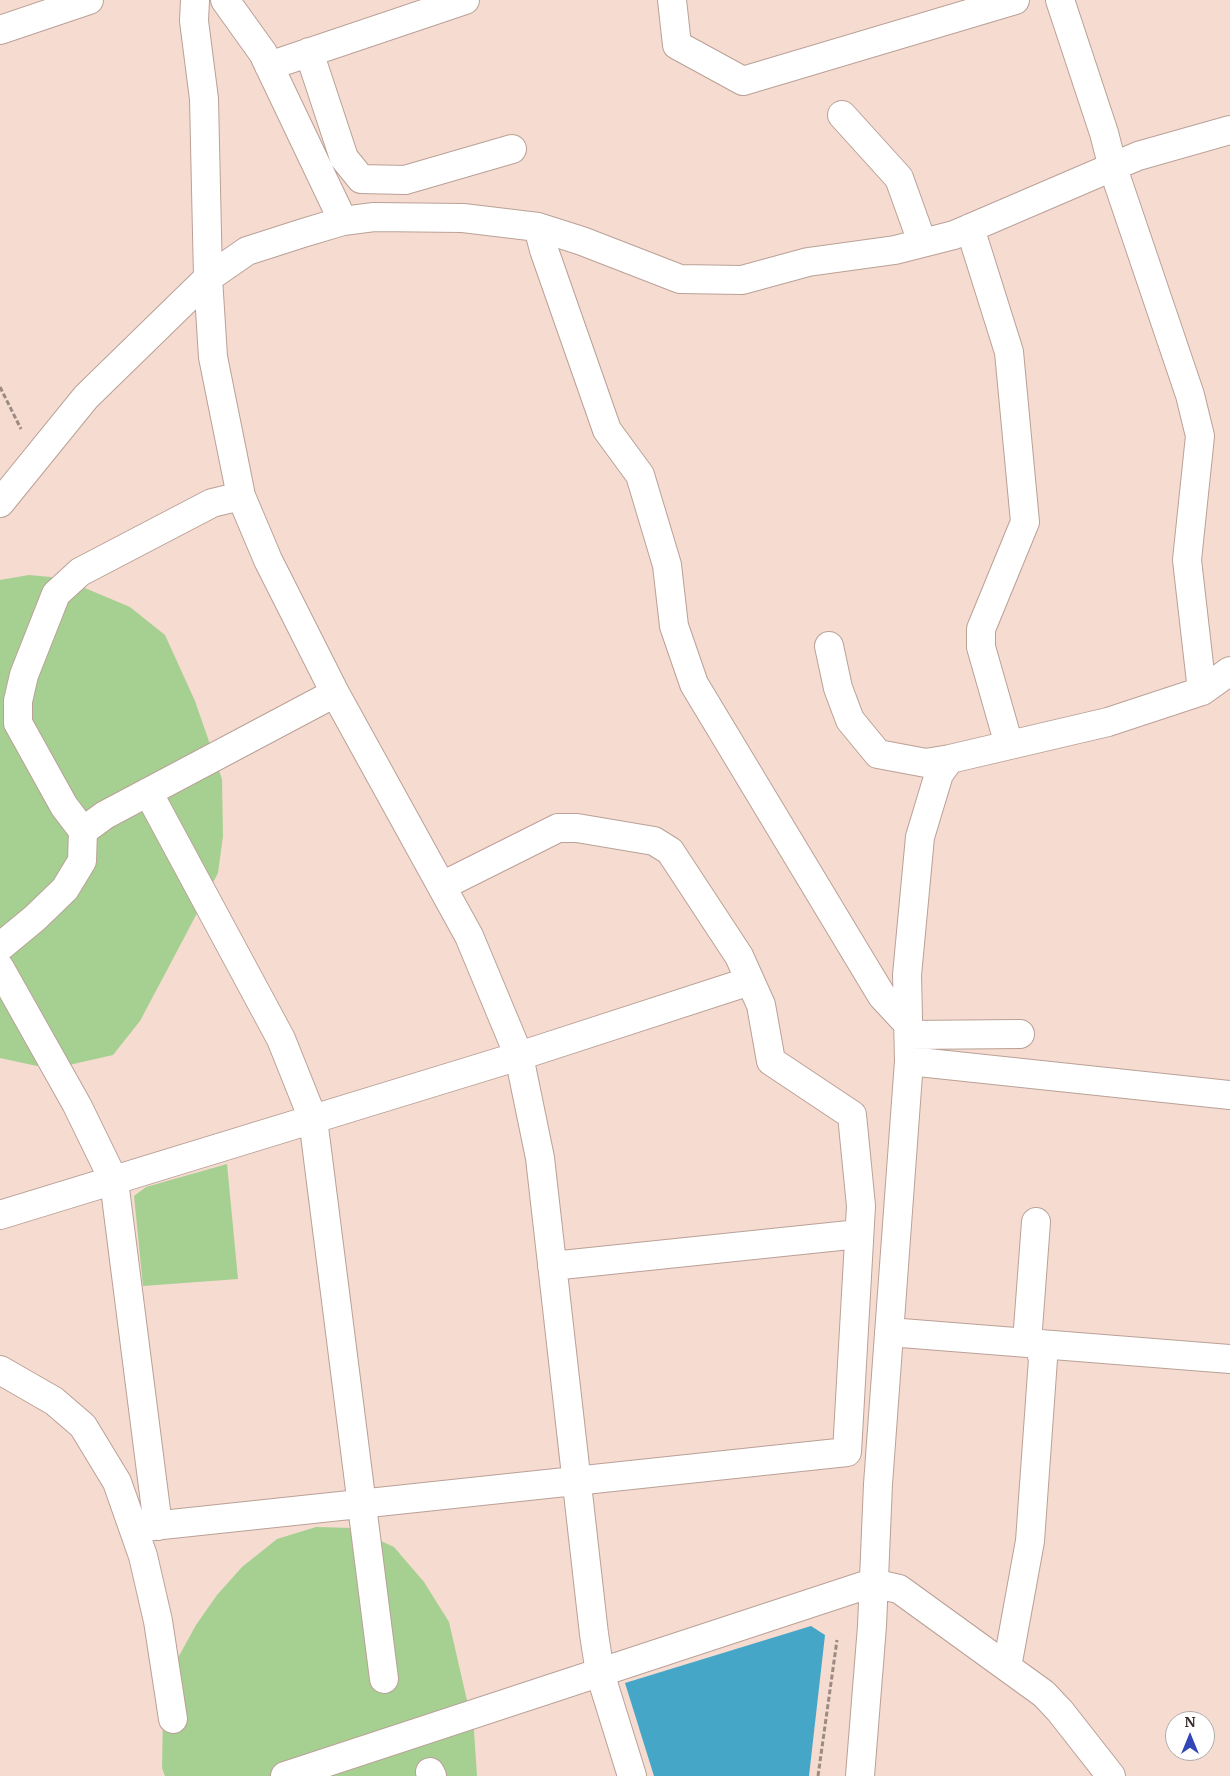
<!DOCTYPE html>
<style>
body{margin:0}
#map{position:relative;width:1230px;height:1776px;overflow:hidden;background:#f5dbd0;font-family:Merriweather,serif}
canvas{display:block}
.north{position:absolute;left:1165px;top:1711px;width:50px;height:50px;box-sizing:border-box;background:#fff;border:1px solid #afaba9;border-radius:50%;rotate:0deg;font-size:14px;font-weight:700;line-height:20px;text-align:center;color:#372d29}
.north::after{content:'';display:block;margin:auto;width:18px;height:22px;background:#3246b8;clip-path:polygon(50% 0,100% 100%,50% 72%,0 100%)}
</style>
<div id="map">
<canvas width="1230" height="1776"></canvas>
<div class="north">N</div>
</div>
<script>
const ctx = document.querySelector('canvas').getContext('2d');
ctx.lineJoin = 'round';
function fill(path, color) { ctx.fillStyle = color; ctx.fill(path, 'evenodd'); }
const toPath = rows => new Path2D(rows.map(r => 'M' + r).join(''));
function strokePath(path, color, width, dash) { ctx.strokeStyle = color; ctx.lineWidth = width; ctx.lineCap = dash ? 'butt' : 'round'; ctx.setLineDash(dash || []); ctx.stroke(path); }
fill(toPath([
 [29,575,61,578,130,607,165,635,195,701,222,779,223,836,218,873,184,938,140,1021,113,1055,69,1065,37,1066,0,1058,0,580],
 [227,1164,238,1279,143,1286,134,1196,146,1187],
 [316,1527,353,1528,394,1547,424,1582,449,1622,474,1731,477,1776,165,1776,162,1768,163,1713,168,1676,196,1625,217,1595,242,1567,277,1539]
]), '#a6d091');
fill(toPath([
 [811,1626,825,1635,809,1776,654,1776,625,1683]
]), '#46a6c7');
const minor = toPath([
 [195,0,194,21,204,99,208,278,213,357,241,496,268,560,335,693,469,936,519,1056,540,1158,594,1634,600,1673,632,1776],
 [225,0,263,53,343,221],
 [672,0,677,45,743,81,1015,0],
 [1060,0,1104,133,1113,168,1190,395,1200,436,1187,560,1202,691],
 [0,30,89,0],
 [309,52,344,158,361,179,405,180,512,149],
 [269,66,465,0],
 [842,115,899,178,922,242],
 [538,227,544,250,607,430,640,475,667,565,674,626,694,684,882,996,908,1024],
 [970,228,1009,352,1025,522,981,629,981,647,1009,745],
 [0,503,86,397,208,278,247,251,303,233,343,221,374,217,463,218,538,227,582,241,680,279,742,280,808,262,895,250,954,235,1138,156,1230,130],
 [829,646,838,688,850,720,878,754,926,763,950,759],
 [148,792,281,1039,313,1119,384,1679],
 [83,831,64,806,18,723,18,701,24,675,56,594,80,572,212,503,241,496],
 [0,947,35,918,65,889,82,861,83,831,105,815,335,693],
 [0,968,77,1105,114,1181,158,1526],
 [909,1035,1020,1034],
 [909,1061,1230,1095],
 [0,1215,519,1056,750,981],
 [552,1266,859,1234],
 [889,1332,1230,1359],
 [1027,1342,1036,1222],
 [0,1370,54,1401,83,1426,117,1482,143,1556,158,1621,173,1719],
 [134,1528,847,1452,861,1206,852,1115,771,1061,761,1005,739,956,670,851,654,841,577,828,558,828,442,886],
 [1007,1667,1030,1541,1043,1359,1038,1343],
 [430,1772,432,1776],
 [285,1776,872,1583,899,1589,1044,1694,1060,1711,1111,1776],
 [860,1776,872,1626,878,1484,909,1061,907,975,920,837,939,774,950,759,1108,722,1202,691,1230,671]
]);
strokePath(minor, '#baa197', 30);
strokePath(toPath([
 [0,387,21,429],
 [818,1776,837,1640]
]), '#9d8a83', 3, [5, 2.5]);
strokePath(minor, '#fff', 28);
</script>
